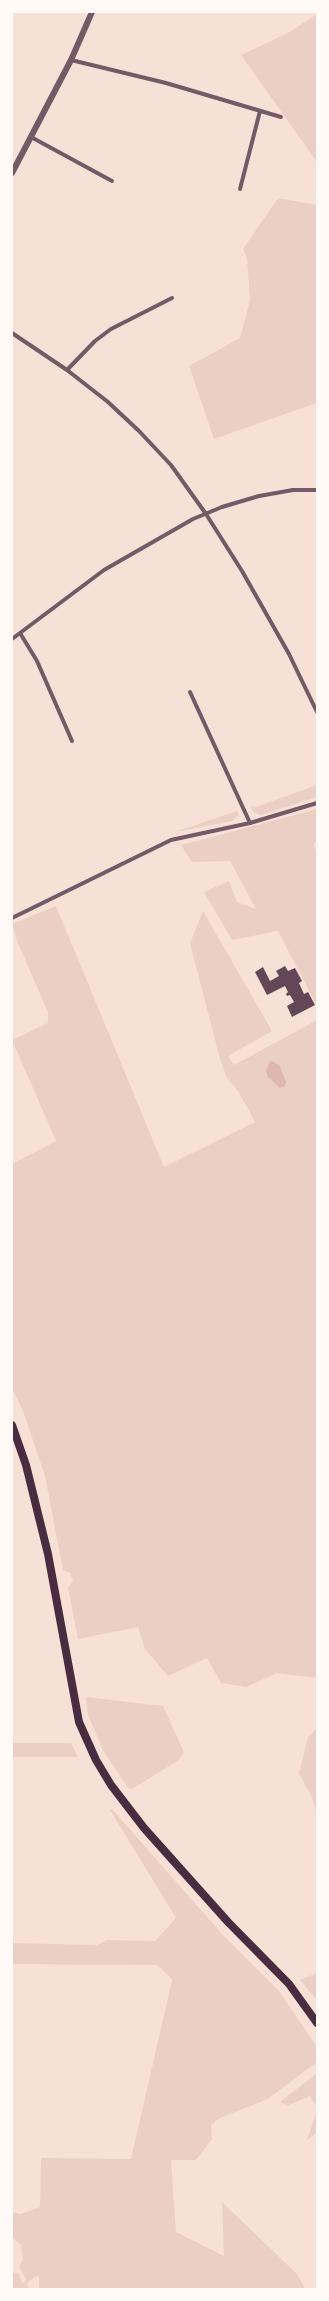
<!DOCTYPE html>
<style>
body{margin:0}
#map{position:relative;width:329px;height:2301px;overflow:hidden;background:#f7e1d7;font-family:"Fira Sans",sans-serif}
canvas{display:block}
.frame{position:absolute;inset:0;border:13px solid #fffaf5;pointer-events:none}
</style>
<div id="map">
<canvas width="329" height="2301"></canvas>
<div class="frame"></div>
</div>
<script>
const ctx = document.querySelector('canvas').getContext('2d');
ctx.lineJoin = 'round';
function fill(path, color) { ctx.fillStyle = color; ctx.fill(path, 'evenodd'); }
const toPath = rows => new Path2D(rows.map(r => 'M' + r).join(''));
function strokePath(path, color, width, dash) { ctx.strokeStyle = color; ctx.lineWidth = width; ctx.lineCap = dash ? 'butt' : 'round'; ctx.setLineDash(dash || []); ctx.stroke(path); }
fill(toPath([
 [317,14,317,162,241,55,288,33],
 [278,198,317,205,317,403,214,439,189,366,240,338,250,300,247,258,243,249],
 [317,785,317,797,261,815,254,813,251,806,256,807],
 [317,809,317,839,314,845,317,854,317,1006,278,931,232,940,204,892,229,881,237,902,256,909,230,861,192,862,181,845],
 [237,811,239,815,232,821,175,832],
 [56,906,164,1167,255,1122,238,1091,227,1078,220,1059,190,943,203,911,272,1031,228,1056,234,1065,317,1020,317,1678,277,1673,246,1687,221,1683,207,1658,168,1676,145,1649,138,1627,78,1639,68,1588,73,1581,70,1573,63,1570,45,1476,23,1411,12,1388,12,1164,56,1141,12,1040,48,1023,48,1012,17,941,12,924],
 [86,1697,163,1706,184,1752,179,1760,132,1789,128,1788,103,1750,93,1727,88,1715],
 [317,1728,317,1813,310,1793,299,1774,308,1737],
 [12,1743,71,1743,78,1757,12,1757],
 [112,1809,222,1934,279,1991,317,2047,317,2062,268,2099,220,2118,211,2125,212,2139,196,2160,171,2160,176,2232,224,2256,222,2202,297,2274,305,2289,39,2289,39,2275,29,2281,27,2285,30,2289,12,2289,12,2272,19,2274,22,2283,25,2282,26,2279,19,2267,23,2259,21,2245,12,2237,12,2212,21,2214,40,2207,41,2158,131,2159,172,1980,158,1965,12,1964,12,1943,97,1945,107,1940,155,1941,176,1918,110,1810],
 [317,1973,317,2000,300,1980],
 [317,2073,317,2107,310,2096,287,2106,280,2102],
 [317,2110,317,2133,307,2140]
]), '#ebcfc5');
fill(toPath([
 [270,1061,274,1062,280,1066,286,1082,285,1086,280,1088,268,1077,266,1071]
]), '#dcb8b0');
fill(toPath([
 [285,966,288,971,295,968,302,981,299,983,304,994,308,992,315,1005,292,1017,287,1006,294,1002,290,995,287,996,286,994,288,992,285,986,267,995,255,972,263,967,270,981,279,976,276,971]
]), '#644757');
strokePath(toPath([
 [71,60,166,83,281,117],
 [31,137,112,181],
 [240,189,260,111],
 [12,333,67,370,108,402,139,431,171,465,206,514,242,571,289,654,317,712],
 [67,370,95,341,111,329,172,298],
 [20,633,37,661,72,741],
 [12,639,104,570,193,519,222,507,259,496,293,490,317,490],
 [190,692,250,823],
 [12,918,171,840,250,823,317,803]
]), '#755966', 4);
strokePath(toPath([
 [12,173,71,60,92,12]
]), '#755966', 6);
strokePath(toPath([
 [12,1425,26,1465,48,1554,79,1722,96,1760,111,1785,144,1828,228,1922,289,1984,317,2023]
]), '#4a2c40', 8);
</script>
